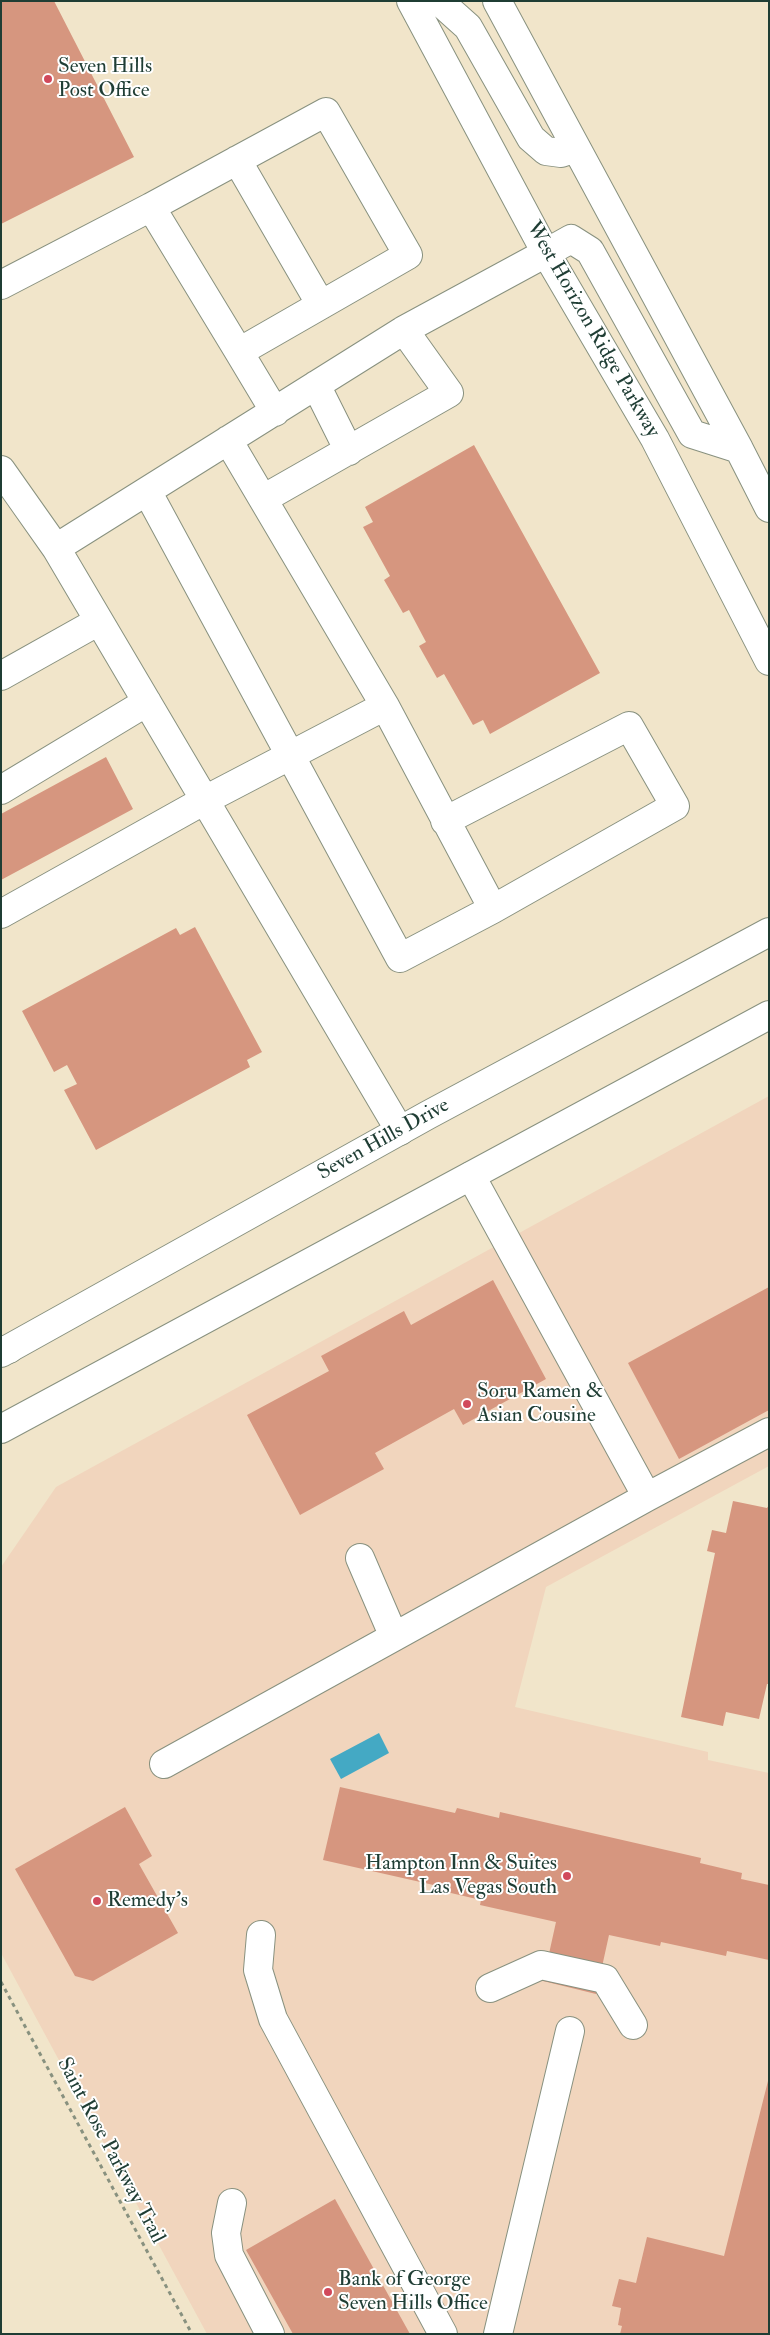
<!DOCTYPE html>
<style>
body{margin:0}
#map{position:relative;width:770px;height:2335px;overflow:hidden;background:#f1e5ca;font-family:"IM FELL Double Pica",serif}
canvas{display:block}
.frame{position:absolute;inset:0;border:2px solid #1f3d34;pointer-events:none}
</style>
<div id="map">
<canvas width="770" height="2335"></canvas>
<div class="frame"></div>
</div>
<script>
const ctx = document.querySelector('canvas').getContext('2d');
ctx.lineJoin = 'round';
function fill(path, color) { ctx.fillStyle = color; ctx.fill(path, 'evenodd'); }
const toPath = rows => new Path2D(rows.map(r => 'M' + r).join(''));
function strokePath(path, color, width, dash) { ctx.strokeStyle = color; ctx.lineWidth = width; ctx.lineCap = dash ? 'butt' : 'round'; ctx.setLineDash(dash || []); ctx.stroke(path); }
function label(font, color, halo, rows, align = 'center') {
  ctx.font = font + ' "IM FELL Double Pica",serif'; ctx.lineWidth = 4; ctx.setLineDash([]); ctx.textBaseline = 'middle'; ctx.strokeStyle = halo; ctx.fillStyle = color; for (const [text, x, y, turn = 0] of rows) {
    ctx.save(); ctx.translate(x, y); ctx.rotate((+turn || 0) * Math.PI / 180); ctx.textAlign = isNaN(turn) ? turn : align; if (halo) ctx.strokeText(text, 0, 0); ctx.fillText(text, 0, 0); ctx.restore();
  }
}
fill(toPath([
 [769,1096,769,1466,546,1587,515,1707,708,1752,708,1760,769,1773,769,2334,207,2334,1,1953,1,1567,56,1487]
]), '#f1d5bd');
fill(toPath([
 [379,1733,389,1753,341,1779,330,1759]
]), '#44a9c4');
fill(toPath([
 [1,1,54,1,134,157,1,224],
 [474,445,600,673,490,734,483,720,473,725,444,674,437,678,419,646,426,642,409,610,403,613,384,580,390,576,363,527,373,522,365,507],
 [106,757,133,809,1,880,1,814],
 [195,927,262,1052,247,1060,250,1067,96,1150,64,1090,77,1084,67,1065,54,1072,22,1011,176,928,180,935],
 [493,1280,546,1379,463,1425,454,1409,375,1453,384,1469,300,1515,247,1415,329,1371,321,1356,404,1311,411,1325],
 [769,1287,769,1410,679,1459,628,1363],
 [733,1501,767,1508,769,1505,769,1684,767,1684,759,1719,726,1712,723,1726,681,1717,715,1553,707,1551,712,1530,726,1533],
 [340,1787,455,1813,457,1808,499,1818,500,1812,701,1858,700,1863,742,1873,741,1879,769,1885,769,1960,727,1951,726,1956,661,1942,660,1946,609,1935,596,1994,543,1981,556,1922,480,1905,481,1900,438,1890,438,1886,323,1860],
 [125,1807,152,1856,139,1864,178,1933,93,1981,75,1976,15,1869],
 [769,2077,769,2334,620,2334,622,2326,618,2325,621,2308,612,2306,619,2279,636,2283,647,2237,724,2256],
 [335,2199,410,2334,293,2334,246,2250]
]), '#d6967f');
const minor = toPath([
 [237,160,321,305],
 [1,285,151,207],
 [239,352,408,255,326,112,151,207,239,352,275,412],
 [316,385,349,451],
 [1,470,56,548,400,1131],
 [147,491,400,958,493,909,385,706],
 [263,499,449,393,404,330],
 [56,548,404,330,546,253],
 [1,676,99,621],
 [1,790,147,702],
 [445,821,629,726,675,806,493,909],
 [1,914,205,800,385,706,228,440],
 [471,1176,647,1497],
 [360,1558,394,1637],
 [164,1764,647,1497,769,1432],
 [261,1935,258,1970,273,2019,443,2334],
 [490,1988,541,1965,605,1979,633,2025],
 [232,2203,226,2233,229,2255,270,2334],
 [498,2334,570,2031]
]);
const major = toPath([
 [411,1,546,253,655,439,769,661],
 [439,1,468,27,531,138,546,151,561,153,576,148],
 [497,1,739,449,769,508],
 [546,253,571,239,590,251,692,434,739,449],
 [1,1353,428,1115,769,932],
 [1,1429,769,1015]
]);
const highway = toPath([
 [1,1351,9,1349]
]);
strokePath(minor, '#88917f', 30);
strokePath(major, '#88917f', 30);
strokePath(highway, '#88917f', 30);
strokePath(toPath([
 [1,1982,192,2334]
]), '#88917f', 3, [4, 4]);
strokePath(minor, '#fff', 28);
strokePath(major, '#fff', 28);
strokePath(highway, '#fff', 28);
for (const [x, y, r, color] of [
 [48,79,5,"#d1495b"],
 [467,1404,5,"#d1495b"],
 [567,1876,5,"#d1495b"],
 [97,1901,5,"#d1495b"],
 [328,2292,5,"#d1495b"]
]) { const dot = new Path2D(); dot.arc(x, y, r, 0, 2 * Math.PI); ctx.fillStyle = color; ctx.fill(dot); strokePath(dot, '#fff', 2); }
label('21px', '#1f3d34', '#fff', [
 ["Seven Hills",58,67],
 ["Post Office",58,91],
 ["Soru Ramen &",477,1392],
 ["Asian Cousine",477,1416],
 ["Hampton Inn & Suites",557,1864,"right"],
 ["Las Vegas South",557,1888,"right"],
 ["Remedy's",107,1901],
 ["Bank of George",338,2280],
 ["Seven Hills Office",338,2304]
], 'left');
label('21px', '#1f3d34', '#fff', [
 ["West Horizon Ridge Parkway",592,330,60],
 ["Seven Hills Drive",384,1140,-29],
 ["Saint Rose Parkway Trail",110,2151,62]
]);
</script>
